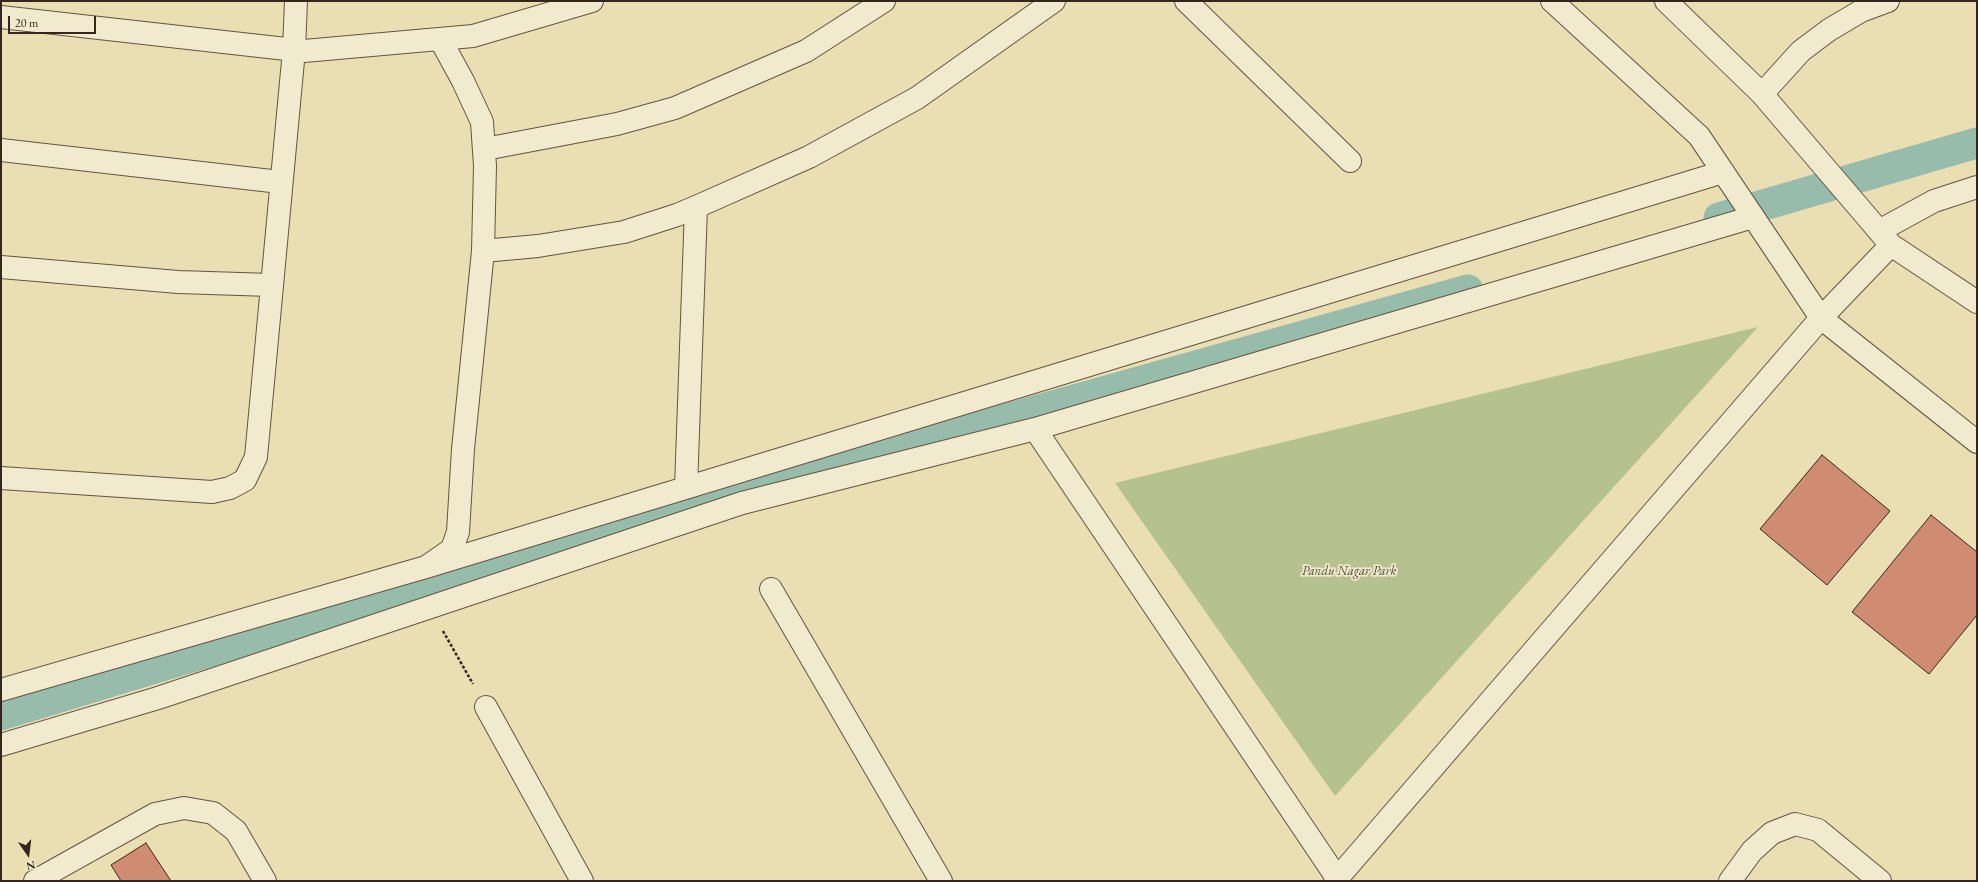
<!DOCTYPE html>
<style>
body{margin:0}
#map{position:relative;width:1978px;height:882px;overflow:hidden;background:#eadeb3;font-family:"EB Garamond",serif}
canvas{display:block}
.frame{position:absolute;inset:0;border:2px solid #35261d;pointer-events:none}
.north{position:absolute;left:8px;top:834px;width:40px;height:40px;-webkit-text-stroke:3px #f1eace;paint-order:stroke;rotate:166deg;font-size:11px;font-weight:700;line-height:16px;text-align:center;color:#35261d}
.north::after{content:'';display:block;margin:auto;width:14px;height:18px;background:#35261d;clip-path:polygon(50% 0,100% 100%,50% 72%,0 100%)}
.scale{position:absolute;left:8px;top:16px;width:88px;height:18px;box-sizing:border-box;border:2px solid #35261d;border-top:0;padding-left:5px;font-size:12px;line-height:14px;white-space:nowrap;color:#35261d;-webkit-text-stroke:3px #f1eace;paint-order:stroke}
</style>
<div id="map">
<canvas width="1978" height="882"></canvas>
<div class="frame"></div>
<div class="north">N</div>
<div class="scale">20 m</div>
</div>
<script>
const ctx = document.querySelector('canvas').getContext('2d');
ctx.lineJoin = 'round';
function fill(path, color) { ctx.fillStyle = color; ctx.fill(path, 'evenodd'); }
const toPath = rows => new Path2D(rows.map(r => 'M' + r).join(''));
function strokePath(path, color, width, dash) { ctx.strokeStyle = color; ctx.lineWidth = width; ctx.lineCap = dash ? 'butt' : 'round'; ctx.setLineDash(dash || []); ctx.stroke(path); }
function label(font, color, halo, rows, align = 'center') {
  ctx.font = font + ' "EB Garamond",serif'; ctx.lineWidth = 3.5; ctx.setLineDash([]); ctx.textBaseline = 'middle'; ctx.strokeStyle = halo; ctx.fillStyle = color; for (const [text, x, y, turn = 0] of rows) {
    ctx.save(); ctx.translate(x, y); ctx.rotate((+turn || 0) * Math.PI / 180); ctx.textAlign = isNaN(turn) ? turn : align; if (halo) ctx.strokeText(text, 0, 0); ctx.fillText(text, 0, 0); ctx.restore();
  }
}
fill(toPath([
 [1758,327,1335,796,1115,483]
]), '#b5c18e');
strokePath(toPath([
 [1719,218,1977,143],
 [1,715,185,659,823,470,1468,290]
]), '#98bcac', 31);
const building = toPath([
 [1822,455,1890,511,1827,585,1760,529,1822,455],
 [1931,515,1977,552,1977,615,1929,674,1852,612,1931,515],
 [146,843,171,881,121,881,111,865,146,843]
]);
fill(building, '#d08c72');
strokePath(building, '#35261d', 1);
const minor = toPath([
 [1186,1,1350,161],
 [1,17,304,51,473,36,592,1],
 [440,39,463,81,482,122,485,166,483,251,538,246,624,232,677,215,696,207,809,157,917,98,1054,1],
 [1762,94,1801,51,1829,30,1861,11,1888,1],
 [485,149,617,124,675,108,806,51,884,1],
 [1,150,280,182],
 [1879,231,1934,201,1977,187],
 [1,267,178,282,271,285],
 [1035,429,1337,878],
 [1,478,212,492,230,488,245,480,256,457,294,50,296,1],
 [686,488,696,207],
 [426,567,1723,172],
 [771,589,941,881],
 [1,690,426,567,452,549,458,532,463,449,483,251],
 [486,707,582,881],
 [1,745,158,698,742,503,1035,429,1753,217],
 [35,881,155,814,184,808,213,813,236,831,265,881],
 [1730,881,1752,851,1772,833,1795,824,1818,830,1880,881]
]);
const tertiary = toPath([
 [1552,1,1699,136,1821,318,1977,442],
 [1666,1,1762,94,1891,245,1977,302],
 [1335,881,1821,318,1891,245]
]);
strokePath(minor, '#625442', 24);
strokePath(tertiary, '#625442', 24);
strokePath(toPath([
 [443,631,473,684]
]), '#35261d', 2.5, [3, 2]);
strokePath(minor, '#f1eace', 22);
strokePath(tertiary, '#f1eace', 22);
label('italic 13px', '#554d39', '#f1eace', [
 ["Pandu Nagar Park",1349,571]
]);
</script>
